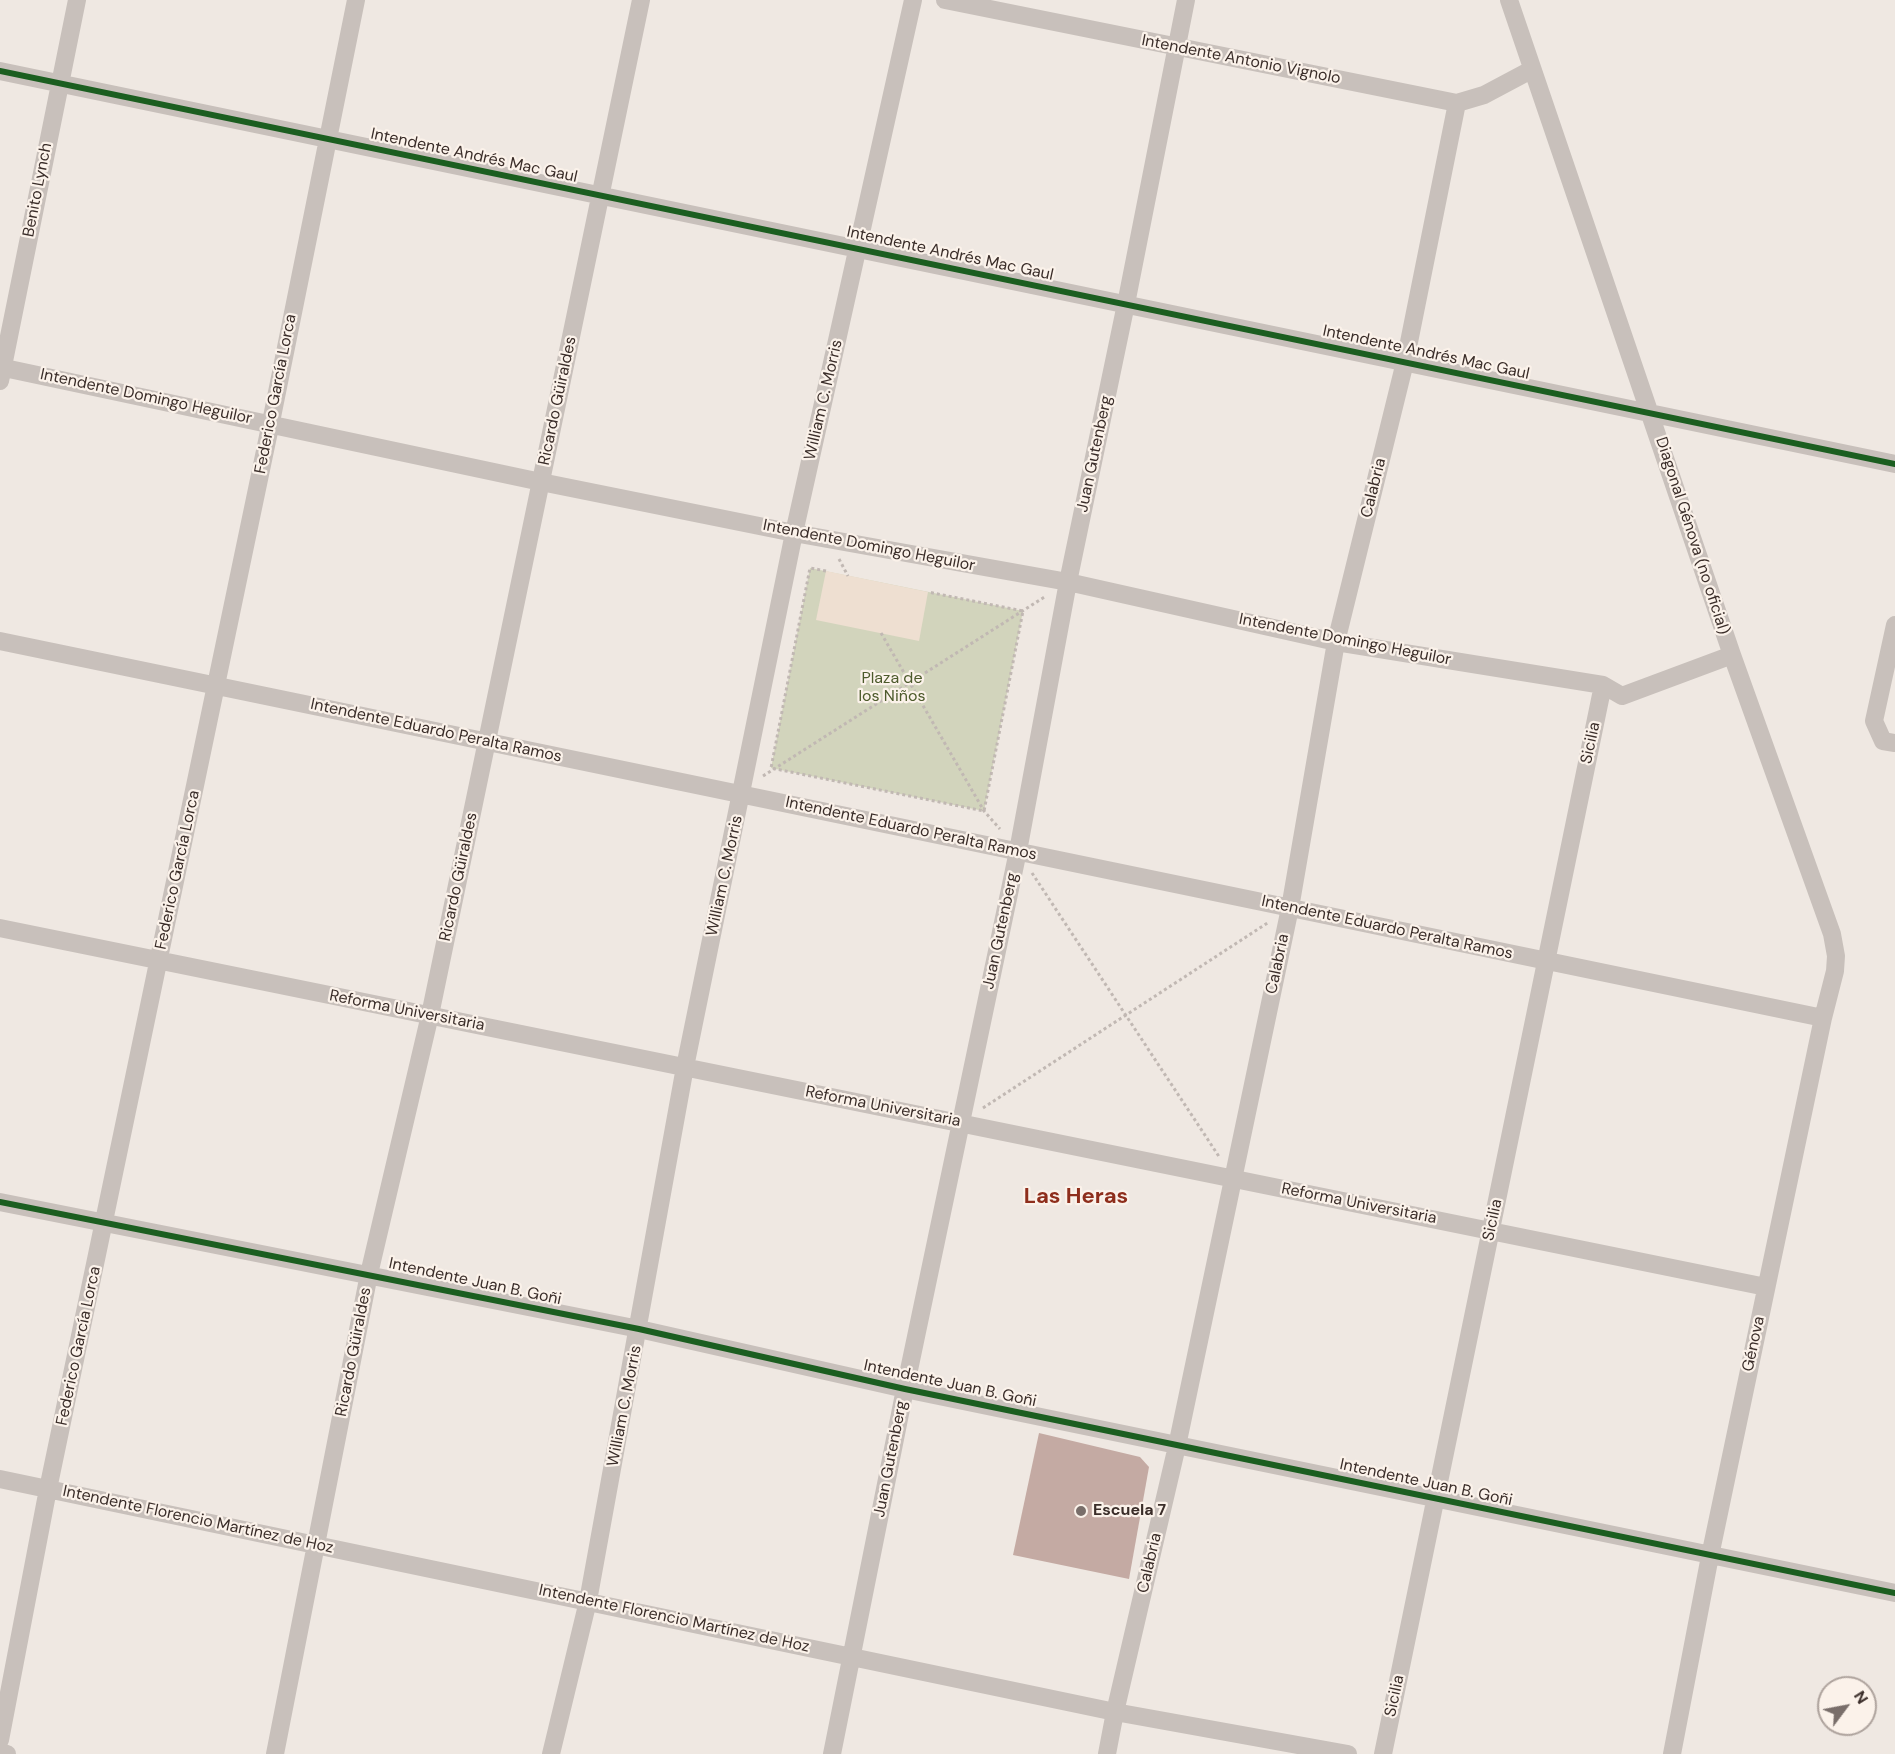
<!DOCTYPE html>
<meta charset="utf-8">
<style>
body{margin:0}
#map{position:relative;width:1895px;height:1754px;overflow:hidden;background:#efe8e2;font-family:"DM Sans",sans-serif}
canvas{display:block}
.north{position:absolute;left:1817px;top:1676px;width:60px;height:60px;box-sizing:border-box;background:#fbf2ea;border:2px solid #aea39d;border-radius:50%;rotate:58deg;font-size:16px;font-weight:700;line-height:24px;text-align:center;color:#3a2d29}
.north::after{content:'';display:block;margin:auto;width:21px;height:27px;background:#796e6a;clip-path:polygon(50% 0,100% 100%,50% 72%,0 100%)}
</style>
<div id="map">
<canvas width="1895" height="1754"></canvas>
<div class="north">N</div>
</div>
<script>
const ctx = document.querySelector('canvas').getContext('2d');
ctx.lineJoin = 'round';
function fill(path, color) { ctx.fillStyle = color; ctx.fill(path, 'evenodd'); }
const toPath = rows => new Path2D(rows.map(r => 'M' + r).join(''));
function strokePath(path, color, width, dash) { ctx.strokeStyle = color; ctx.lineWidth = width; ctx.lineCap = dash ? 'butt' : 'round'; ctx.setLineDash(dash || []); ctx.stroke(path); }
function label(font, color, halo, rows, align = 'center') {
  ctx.font = font + ' "DM Sans",sans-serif'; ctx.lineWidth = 4.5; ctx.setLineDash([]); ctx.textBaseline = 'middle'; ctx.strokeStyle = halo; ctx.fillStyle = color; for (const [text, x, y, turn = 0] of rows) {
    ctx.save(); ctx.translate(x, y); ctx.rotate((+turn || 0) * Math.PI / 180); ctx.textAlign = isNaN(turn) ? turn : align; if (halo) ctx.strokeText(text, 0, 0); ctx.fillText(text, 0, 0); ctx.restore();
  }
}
fill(toPath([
 [810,568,1023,611,984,811,771,768]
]), '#d2d4bc');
fill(toPath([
 [826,571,928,592,919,641,816,620]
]), '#eedfd1');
fill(toPath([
 [1039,1433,1140,1457,1149,1467,1129,1579,1013,1555]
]), '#c4aaa3');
strokePath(toPath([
 [839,559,848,576],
 [826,571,810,568,771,768,984,811,1023,611,928,592],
 [881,633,984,811,1000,829],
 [763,776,1046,596],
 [1032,873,1220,1158],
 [983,1108,1269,922]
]), '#c1b8b3', 3, [3, 3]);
strokePath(toPath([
 [945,0,1457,103,1484,95,1531,70],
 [1509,0,1732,655,1832,934,1836,956,1835,971,1823,1018,1710,1556,1672,1754],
 [0,71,1895,464],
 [0,367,541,482,794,533,1068,582,1336,642,1603,685,1622,696,1732,655],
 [0,381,77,0],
 [1895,625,1874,721,1883,741,1895,743],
 [0,641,1823,1018],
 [0,928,1766,1287],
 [0,1202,639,1329,905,1389,1895,1593],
 [0,1479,1115,1712,1348,1754],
 [0,1740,48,1489,271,422,356,0],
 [0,1753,7,1754],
 [275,1754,369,1274,430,1015,641,0],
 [551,1754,588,1601,685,1067,794,533,913,0],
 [832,1754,905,1389,1018,851,1068,582,1126,304,1186,0],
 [1107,1754,1115,1712,1177,1446,1290,908,1336,642,1405,362,1457,103],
 [1383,1754,1603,685]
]), '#c8c0bb', 18);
strokePath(toPath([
 [0,71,1895,464],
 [0,1202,639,1329,905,1389,1895,1593]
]), '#1b5e20', 6);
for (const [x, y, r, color] of [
 [1081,1511,6,"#796e6a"]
]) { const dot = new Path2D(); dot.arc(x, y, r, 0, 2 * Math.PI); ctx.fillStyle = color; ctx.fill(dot); strokePath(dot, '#fbf2ea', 2); }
label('16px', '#3a2d29', '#fbf2ea', [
 ["Intendente Antonio Vignolo",1241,60,11],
 ["Intendente Andrés Mac Gaul",474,156,12],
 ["Benito Lynch",38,190,-79],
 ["Intendente Andrés Mac Gaul",950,254,12],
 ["Intendente Andrés Mac Gaul",1426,353,12],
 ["Federico García Lorca",276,394,-79],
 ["Intendente Domingo Heguilor",146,397,12],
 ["William C. Morris",824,400,-77],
 ["Ricardo Güiraldes",558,401,-78],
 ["Juan Gutenberg",1095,454,-78],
 ["Calabria",1374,488,-76],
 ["Diagonal Génova (no oficial)",1692,536,72],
 ["Intendente Domingo Heguilor",869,546,11],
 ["Intendente Domingo Heguilor",1345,640,11],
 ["Intendente Eduardo Peralta Ramos",436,731,12],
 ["Sicilia",1591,743,-78],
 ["Intendente Eduardo Peralta Ramos",911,829,12],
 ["Federico García Lorca",178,870,-78],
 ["William C. Morris",725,876,-78],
 ["Ricardo Güiraldes",459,877,-78],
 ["Intendente Eduardo Peralta Ramos",1387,928,12],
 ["Juan Gutenberg",1001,931,-78],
 ["Calabria",1278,964,-78],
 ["Reforma Universitaria",407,1011,11],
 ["Reforma Universitaria",883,1107,11],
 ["Reforma Universitaria",1359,1204,11],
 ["Sicilia",1493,1220,-78],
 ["Intendente Juan B. Goñi",475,1282,12],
 ["Génova",1754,1344,-78],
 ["Federico García Lorca",79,1346,-78],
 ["Ricardo Güiraldes",354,1352,-79],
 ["Intendente Juan B. Goñi",950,1384,12],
 ["William C. Morris",625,1406,-79],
 ["Juan Gutenberg",891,1459,-79],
 ["Intendente Juan B. Goñi",1426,1483,12],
 ["Intendente Florencio Martínez de Hoz",198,1520,12],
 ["Calabria",1150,1563,-77],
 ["Intendente Florencio Martínez de Hoz",674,1619,12],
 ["Sicilia",1395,1696,-78]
]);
label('16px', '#4c5a2b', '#fbf2ea', [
 ["Plaza de",892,679],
 ["los Niños",892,697]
]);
label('bold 16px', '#3a2d29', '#fbf2ea', [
 ["Escuela 7",1093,1511]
], 'left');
label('bold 22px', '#8e2e1c', '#fbf2ea', [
 ["Las Heras",1076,1197]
]);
</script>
